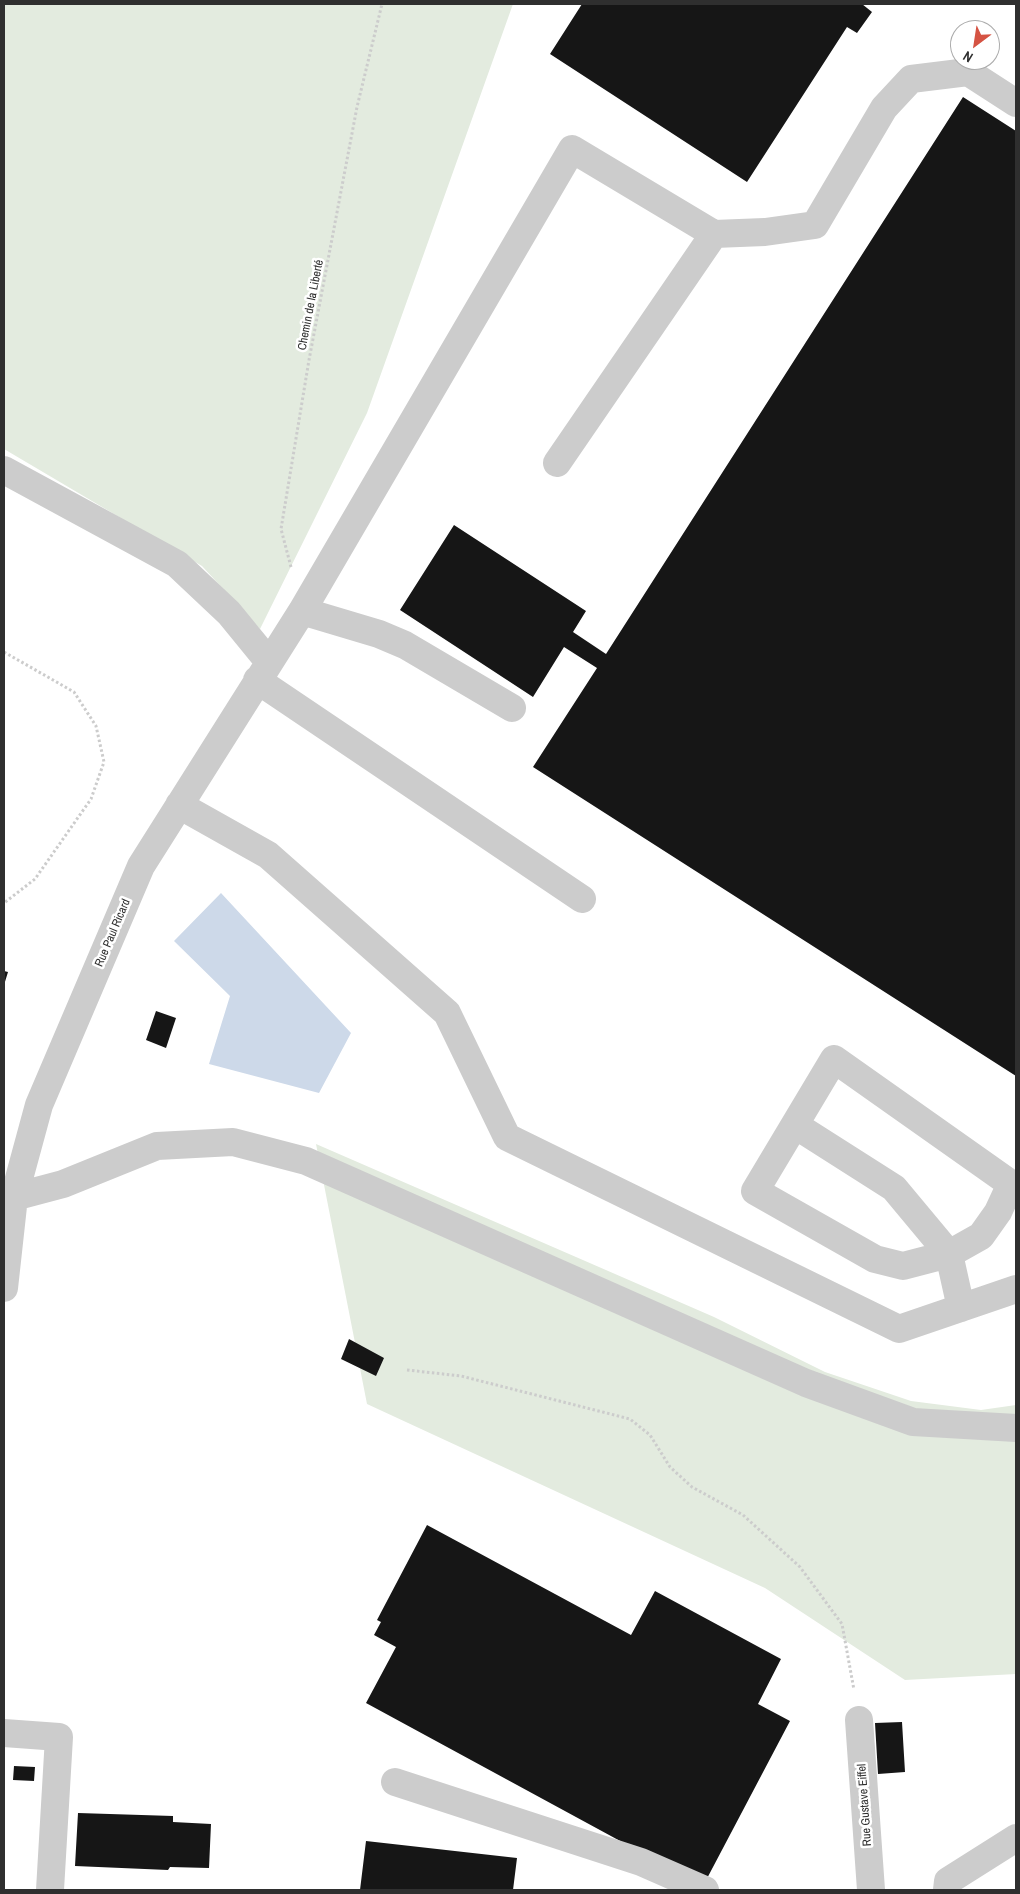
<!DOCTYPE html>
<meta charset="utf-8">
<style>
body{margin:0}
#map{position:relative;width:1020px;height:1894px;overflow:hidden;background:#fff;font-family:"Archivo Narrow",sans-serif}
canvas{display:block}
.frame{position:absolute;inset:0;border:5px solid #2f2f2f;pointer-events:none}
.north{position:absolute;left:950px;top:20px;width:50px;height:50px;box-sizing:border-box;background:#fff;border:1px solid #acacac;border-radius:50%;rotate:211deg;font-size:14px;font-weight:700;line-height:20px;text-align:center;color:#2f2f2f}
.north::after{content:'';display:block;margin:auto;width:18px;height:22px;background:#d55343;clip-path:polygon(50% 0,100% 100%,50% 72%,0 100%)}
</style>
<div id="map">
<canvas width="1020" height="1894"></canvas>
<div class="frame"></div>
<div class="north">N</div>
</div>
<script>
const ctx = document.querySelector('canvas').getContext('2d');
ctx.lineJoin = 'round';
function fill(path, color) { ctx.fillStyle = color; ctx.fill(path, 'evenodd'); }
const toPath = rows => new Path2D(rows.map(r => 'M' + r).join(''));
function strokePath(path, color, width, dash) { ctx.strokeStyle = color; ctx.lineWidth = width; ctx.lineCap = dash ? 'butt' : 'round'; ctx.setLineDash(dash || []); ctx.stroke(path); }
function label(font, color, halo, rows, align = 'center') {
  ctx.font = font + ' "Archivo Narrow",sans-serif'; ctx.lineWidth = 5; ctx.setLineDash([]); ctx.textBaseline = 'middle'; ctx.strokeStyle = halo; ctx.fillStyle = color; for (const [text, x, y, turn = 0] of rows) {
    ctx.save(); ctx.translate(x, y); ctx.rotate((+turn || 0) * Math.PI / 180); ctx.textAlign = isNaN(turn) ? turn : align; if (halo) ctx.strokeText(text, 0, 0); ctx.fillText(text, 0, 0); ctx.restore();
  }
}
fill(toPath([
 [4,4,513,4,367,413,260,629,202,566,4,449],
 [316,1144,714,1317,825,1372,911,1401,981,1410,1016,1405,1016,1674,905,1680,765,1588,367,1404]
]), '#e3ebdf');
fill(toPath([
 [221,893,351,1033,319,1093,209,1064,230,996,174,941]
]), '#cdd9e9');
fill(toPath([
 [582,4,862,4,872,12,857,33,847,27,747,182,550,54],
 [963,97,1016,131,1016,1076,533,767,597,668,564,647,533,697,400,610,454,525,586,611,573,632,606,654],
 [4,971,8,972,4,985],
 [156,1011,176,1018,166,1048,146,1040],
 [349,1339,384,1358,376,1376,341,1359],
 [427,1525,631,1635,655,1591,781,1659,758,1704,790,1721,703,1886,366,1703,396,1647,374,1635,381,1622,377,1620],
 [902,1722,905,1772,878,1774,875,1723],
 [14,1766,35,1767,34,1781,13,1780],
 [78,1813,173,1816,173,1822,211,1824,209,1868,170,1867,168,1870,75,1866],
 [366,1841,517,1858,513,1890,360,1890]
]), '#161616');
strokePath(toPath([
 [291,567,281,529,309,360,357,107,382,4],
 [4,652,74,692,96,726,104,762,91,799,35,879,4,903],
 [407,1370,461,1376,630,1419,650,1435,670,1467,692,1487,743,1515,800,1567,842,1624,854,1690]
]), '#ccc', 3, [2.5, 2.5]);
strokePath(toPath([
 [714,234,765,232,815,225,884,108,911,79,968,72,1016,103],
 [4,470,177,564,229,613,269,662],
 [302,611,379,634,405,645,512,708],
 [257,680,582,899],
 [179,805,268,855,447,1013,507,1137,899,1329,1016,1289],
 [834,1059,1011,1184,998,1212,981,1236,949,1254,903,1266,875,1259,755,1191,834,1059],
 [795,1125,894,1188,949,1254,961,1308],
 [14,1197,63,1184,157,1146,233,1142,306,1161,806,1383,913,1422,1016,1428],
 [4,1288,14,1197,39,1105,141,866,302,611,572,149,714,234,557,463],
 [859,1720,871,1890],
 [4,1733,59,1737,50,1890],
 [395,1782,641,1862,705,1890],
 [947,1890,948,1881,1016,1838]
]), '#ccc', 28);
label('12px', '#2f2f2f', '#fff', [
 ["Chemin de la Liberté",311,305,-79],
 ["Rue Paul Ricard",113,933,-67],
 ["Rue Gustave Eiffel",865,1805,-94]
]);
</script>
